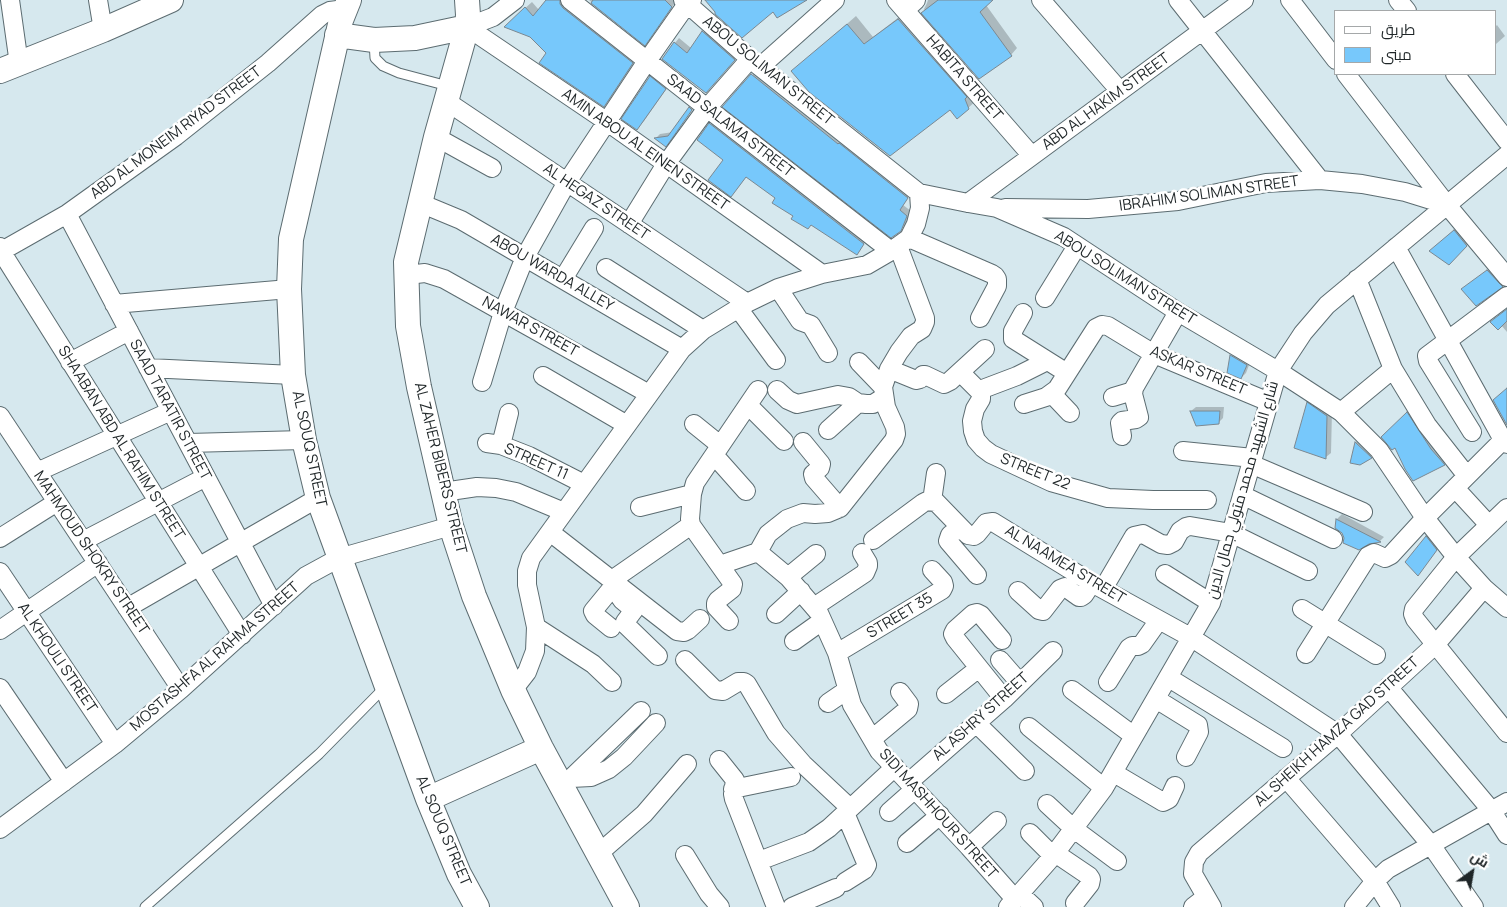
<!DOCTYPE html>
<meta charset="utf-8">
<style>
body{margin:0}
#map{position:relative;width:1507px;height:907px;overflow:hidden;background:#d6e8ee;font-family:Manrope,Cairo,sans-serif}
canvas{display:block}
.legend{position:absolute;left:1334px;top:10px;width:162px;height:65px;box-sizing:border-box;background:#fff;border:1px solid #a5a8a9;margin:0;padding:6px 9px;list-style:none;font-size:15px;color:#1f2628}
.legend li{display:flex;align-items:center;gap:10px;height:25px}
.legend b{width:25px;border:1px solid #a5a8a9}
.north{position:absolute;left:1447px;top:847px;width:50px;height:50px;-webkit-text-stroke:4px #fff;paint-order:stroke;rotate:32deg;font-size:14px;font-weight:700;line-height:20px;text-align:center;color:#1f2628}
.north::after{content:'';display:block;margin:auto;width:18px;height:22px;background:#1f2628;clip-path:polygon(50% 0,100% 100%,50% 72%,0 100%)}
</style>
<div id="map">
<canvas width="1507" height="907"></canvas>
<ul class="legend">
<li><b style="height:6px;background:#fff"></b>طريق</li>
<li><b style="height:14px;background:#77c8fb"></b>مبنى</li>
</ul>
<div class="north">ش</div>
</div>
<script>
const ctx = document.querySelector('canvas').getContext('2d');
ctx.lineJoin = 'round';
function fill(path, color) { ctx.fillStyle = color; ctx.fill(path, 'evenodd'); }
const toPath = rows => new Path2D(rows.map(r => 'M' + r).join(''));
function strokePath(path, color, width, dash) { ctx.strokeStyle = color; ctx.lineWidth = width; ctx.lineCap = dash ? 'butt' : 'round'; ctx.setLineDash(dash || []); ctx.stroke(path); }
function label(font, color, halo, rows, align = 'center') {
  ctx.font = font + ' Manrope,Cairo,sans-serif'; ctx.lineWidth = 5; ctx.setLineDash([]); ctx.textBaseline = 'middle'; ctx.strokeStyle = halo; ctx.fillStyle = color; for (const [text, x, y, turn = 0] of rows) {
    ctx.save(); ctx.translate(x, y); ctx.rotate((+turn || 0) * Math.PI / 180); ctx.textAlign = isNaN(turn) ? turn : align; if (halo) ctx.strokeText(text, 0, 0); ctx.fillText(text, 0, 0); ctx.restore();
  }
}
fill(toPath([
 [547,0,568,0,638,56,610,99,604,105,512,20,532,2,539,10],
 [589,0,677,0,651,37,645,44],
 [928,0,993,0,986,5,1017,48,1011,55,934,24,924,9,927,3],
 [907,11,977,100,968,108,950,108,793,71,856,16,873,37],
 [1497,25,1505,36,1496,44,1496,26],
 [706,29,739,54,710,87,663,58,679,38,691,48],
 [658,70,672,81,644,121,637,128,651,77],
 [757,70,911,192,903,205,911,211,910,214,905,225,900,230,724,106],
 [695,103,696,105,670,140,656,138,660,134,673,132],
 [715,119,868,238,861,248,857,253,811,224,795,216,776,198,747,176,736,190,710,124],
 [1459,226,1471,240,1449,263,1435,246],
 [1493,266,1507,281,1476,304,1463,289],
 [1507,309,1507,332,1501,325],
 [1236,351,1251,360,1246,373,1241,378,1229,372,1231,356],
 [1313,398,1332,411,1331,453,1326,457,1308,403],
 [1196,407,1224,407,1223,418,1218,423,1191,411],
 [1412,408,1449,459,1444,464,1413,480,1396,446,1383,437],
 [1358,440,1373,455,1371,457,1351,462,1356,442],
 [1342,514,1384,537,1380,541,1369,542,1345,538,1343,533,1336,527,1337,519],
 [1431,532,1441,545,1418,574,1407,562]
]), '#0003');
const building = toPath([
 [546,0,560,0,560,4,563,8,633,63,604,107,539,63,546,53,530,37,504,27,525,7,533,16,546,0],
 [593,0,665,0,672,7,645,46,591,3,593,0],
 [705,0,807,0,777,18,773,12,742,38,715,14,715,12,705,0],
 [938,0,993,0,980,12,1012,56,979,79,921,13,938,0],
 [898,19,967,97,965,99,969,109,957,119,950,110,890,156,809,92,791,71,847,24,864,44,898,19],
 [702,31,735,60,706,93,662,59,674,42,687,53,702,31],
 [751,74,838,144,839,143,908,198,900,210,907,216,901,231,891,238,722,107,751,74],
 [650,76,666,89,637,130,621,119,650,76],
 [689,107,692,110,666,147,654,138,668,136,689,107],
 [709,123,864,244,857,255,811,225,808,229,791,219,793,216,772,203,775,198,746,177,731,197,708,180,723,160,697,140,709,123],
 [1454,230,1467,246,1449,265,1429,251,1454,230],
 [1487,270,1503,287,1476,306,1461,289,1487,270],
 [1507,309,1507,321,1498,330,1490,322,1507,309],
 [1230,355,1247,365,1241,379,1227,373,1230,355],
 [1507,388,1507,425,1493,400,1507,388],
 [1307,402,1327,416,1326,459,1294,448,1307,402],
 [1190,411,1220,411,1219,424,1196,426,1190,411],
 [1407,412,1431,449,1445,465,1413,481,1405,469,1395,448,1392,450,1381,437,1407,412],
 [1355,442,1372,458,1360,465,1350,463,1355,442],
 [1336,519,1381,542,1369,544,1359,550,1343,543,1344,538,1342,533,1335,528,1336,519],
 [1426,536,1437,550,1418,576,1405,562,1426,536]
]);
fill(building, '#77c8fb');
strokePath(building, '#7b8891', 1);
const lane = toPath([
 [374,41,375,58,383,66,399,73,448,86],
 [145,907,319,754,384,688]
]);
const street = toPath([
 [10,0,19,64],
 [98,0,103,30],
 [570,0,707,108,891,251],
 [683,0,750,59,919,193,968,203,997,208,1064,237,1178,312,1278,371,1341,412,1379,450,1425,518,1456,557,1484,588,1507,608],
 [896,0,1032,156],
 [1041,0,1120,91],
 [1178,0,1320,180],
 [1290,0,1336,60],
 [1398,0,1407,11],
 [905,10,916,0],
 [467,27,606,121,822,274],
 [467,27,493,17,515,0],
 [760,67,835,0],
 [1346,74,1447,205,1507,277],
 [1455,74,1507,141],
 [446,101,747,303],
 [436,137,492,168],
 [420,203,461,220,682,349],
 [968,203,1244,0],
 [1005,208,1088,209,1178,201,1266,183,1320,180,1362,184,1405,192,1447,205],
 [67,214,274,606],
 [629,224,666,164,707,108,750,59],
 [909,238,992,274,995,276,997,279,997,286,980,318],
 [0,247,1,251,242,635],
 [1396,247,1503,440,1507,444],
 [0,252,67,214,176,136,268,63,322,15,330,11,345,9],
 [606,268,703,330],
 [407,278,416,274,425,273,444,279,649,394],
 [563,279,594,228],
 [1357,279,1393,369,1427,425,1467,476],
 [778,288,800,321,811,325,828,353],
 [1045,298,1077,246],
 [114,304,289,289],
 [738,308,776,360],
 [1023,313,1013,331,1013,339,1067,373],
 [70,362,129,331],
 [859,362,883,387],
 [148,368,293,375],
 [889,369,916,380,920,379,923,375,925,375,944,384,950,381,985,349],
 [960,372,981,393,981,399,975,409,972,421,973,431,976,440,983,448,991,454,1051,482,1108,498,1153,500,1207,500],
 [543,376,627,425],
 [482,382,503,312,525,257,567,182,647,61,687,4,692,0],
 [777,390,788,400,797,404,838,395,849,397,858,403,866,404,873,404,884,397],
 [980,390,1017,376,1047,361],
 [1052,394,1070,413],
 [1113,397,1133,391],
 [1024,404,1046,397,1057,389,1096,328,1102,325,1108,326,1154,354,1269,402],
 [748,405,784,441],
 [1341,412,1393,369],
 [0,416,181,689],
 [694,424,720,445],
 [828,430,858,403],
 [1472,432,1428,361,1427,356,1507,296],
 [1122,436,1120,423,1122,421,1136,419,1139,417,1133,394,1134,388,1178,312],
 [803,442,821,464,820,468,813,474,814,478,840,508],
 [188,443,304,440],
 [487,443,501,445,529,456,584,484],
 [501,445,509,413],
 [1183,451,1253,458],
 [714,455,746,491],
 [1251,464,1363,512],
 [37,472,171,411],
 [1455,488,1489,525],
 [443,492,477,487,496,488,516,492,564,512],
 [1242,495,1333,539],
 [932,501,936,473],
 [640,507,692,494],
 [1507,508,1456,557,1414,609,1413,614,1415,619,1507,733],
 [960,527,950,535,948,541,977,575],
 [550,532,677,631,684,632,688,630,700,619],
 [0,538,57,502],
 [873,540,923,503,927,501,936,502,968,535,974,536,977,534,986,523,993,522,1092,583,1192,638,1338,734,1431,845,1474,907],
 [83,541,206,477],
 [758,552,788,577,819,613,837,653,852,705,879,751,969,847,1015,899],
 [720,565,758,552,768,534,787,519,803,513,815,514,828,513,840,508,894,440,896,434,895,427,886,407,883,387,889,369,899,352,911,336,922,329,925,322,925,318,898,246],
 [0,572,115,744],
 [1165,574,1211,603],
 [788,577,816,554],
 [612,580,691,525],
 [1103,589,1134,536,1143,534,1161,544,1168,545,1174,542,1180,531,1186,527,1190,526,1231,533,1308,571],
 [1018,591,1039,610,1043,611,1060,589,1065,587,1079,597,1081,597,1084,595,1092,583],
 [620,597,622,600,634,610,625,622,626,625,658,656],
 [814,607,865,573,868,566,868,563,862,553],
 [127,608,318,498],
 [1302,609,1376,655],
 [776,614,801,591],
 [729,621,716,607,716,603,718,600,732,589,733,584,691,525,690,519,692,494,695,483,758,390],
 [536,627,593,664,612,682],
 [611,628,595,615,593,611,616,583],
 [0,630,98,563],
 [1002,640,981,615,977,613,973,614,955,630,953,634,955,638,1004,699],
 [794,641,822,621],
 [837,653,942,590,944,586,943,582,932,570],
 [1306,654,1368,556,1374,553,1385,558,1391,555,1425,518,1503,440],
 [685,660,715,690,723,691,738,682,744,682,747,684,776,733,803,764,850,808],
 [1000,660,1020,683],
 [1169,678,1283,748],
 [1108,682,1129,648,1132,646,1138,646,1142,644,1159,620],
 [1388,687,1491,810,1507,835],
 [0,688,64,782],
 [513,690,527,672,535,651,536,627,527,585,527,571,531,558,682,349,703,330,747,303,778,288,822,274,867,265,891,251,909,238,916,224,920,208,919,193],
 [1072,690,1134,736],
 [946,694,979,668],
 [1156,699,1198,725,1199,732,1186,757],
 [828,703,847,690],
 [976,723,1025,771],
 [1029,727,1104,788],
 [872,739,908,709,909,704,900,692],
 [719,760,735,780,733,794,734,799,776,907],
 [1114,773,1163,802,1169,799,1175,786],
 [571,778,591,777,609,769,624,757,656,723],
 [1286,778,1375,881,1391,907],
 [909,782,1004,699,1053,651],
 [562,787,641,711],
 [733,789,791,777],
 [1047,804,1074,829,1117,861],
 [889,812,915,789],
 [845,813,867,865,864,870,845,882],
 [0,829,115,744,181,689,306,576,339,558,451,526],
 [1030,833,1053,856],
 [907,843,940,815],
 [969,847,997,821],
 [1055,853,1089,876,1091,879,1090,884,1075,903],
 [598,854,644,814,687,764],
 [685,855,709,894,720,907],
 [759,861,809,842,829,828,895,767],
 [1020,894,1034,907],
 [792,907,836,888],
 [1008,907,1053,856,1104,788,1211,603,1278,371,1303,333,1327,305,1507,155],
 [1193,907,1206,897],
 [1212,907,1193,874,1194,862,1199,853,1338,734,1436,644,1484,588],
 [1354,907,1375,881,1388,869,1507,802]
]);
const secondary = toPath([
 [349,0,341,20,291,239,289,289,293,375,304,440,318,498,428,799,459,874,477,907],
 [467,0,468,15,467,27,436,137,406,262,408,326,419,387,451,526,474,596,513,690,541,748,627,907],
 [337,35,374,40,415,38,467,27],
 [0,71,103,30,171,0],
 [428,799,541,748]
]);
strokePath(lane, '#5c6c71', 11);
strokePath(street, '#5c6c71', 20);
strokePath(secondary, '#5c6c71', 26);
strokePath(lane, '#fff', 9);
strokePath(street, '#fff', 18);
strokePath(secondary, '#fff', 24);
label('15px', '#1f2628', '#fff', [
 ["ABOU SOLIMAN STREET",768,71,39],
 ["HABITA STREET",964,78,49],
 ["ABD AL HAKIM STREET",1106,102,-36],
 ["SAAD SALAMA STREET",730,126,38],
 ["ABD AL MONEIM RIYAD STREET",176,133,-37],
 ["AMIN ABOU AL EINEN STREET",645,150,35],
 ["IBRAHIM SOLIMAN STREET",1209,194,-8],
 ["AL HEGAZ STREET",596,202,34],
 ["ABOU WARDA ALLEY",552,273,30],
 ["ABOU SOLIMAN STREET",1125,278,32],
 ["NAWAR STREET",530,327,29],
 ["ASKAR STREET",1198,371,23],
 ["SAAD TARATIR STREET",170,410,62],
 ["SHAABAN ABD AL RAHIM STREET",121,443,58],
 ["AL SOUQ STREET",309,449,78],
 ["STREET 11",536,462,24],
 ["AL ZAHER BIBERS STREET",440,468,76],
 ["STREET 22",1035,472,22],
 ["شارع الشهيد محمد متولي جمال الدين",1243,490,-74],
 ["MAHMOUD SHOKRY STREET",91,553,56],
 ["AL NAAMEA STREET",1065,565,31],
 ["STREET 35",900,616,-31],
 ["MOSTASHFA AL RAHMA STREET",215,657,-41],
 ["AL KHOULI STREET",57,658,56],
 ["AL ASHRY STREET",981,717,-42],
 ["AL SHEIKH HAMZA GAD STREET",1337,732,-42],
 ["SIDI MASHHOUR STREET",938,814,48],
 ["AL SOUQ STREET",443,831,67]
]);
</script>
